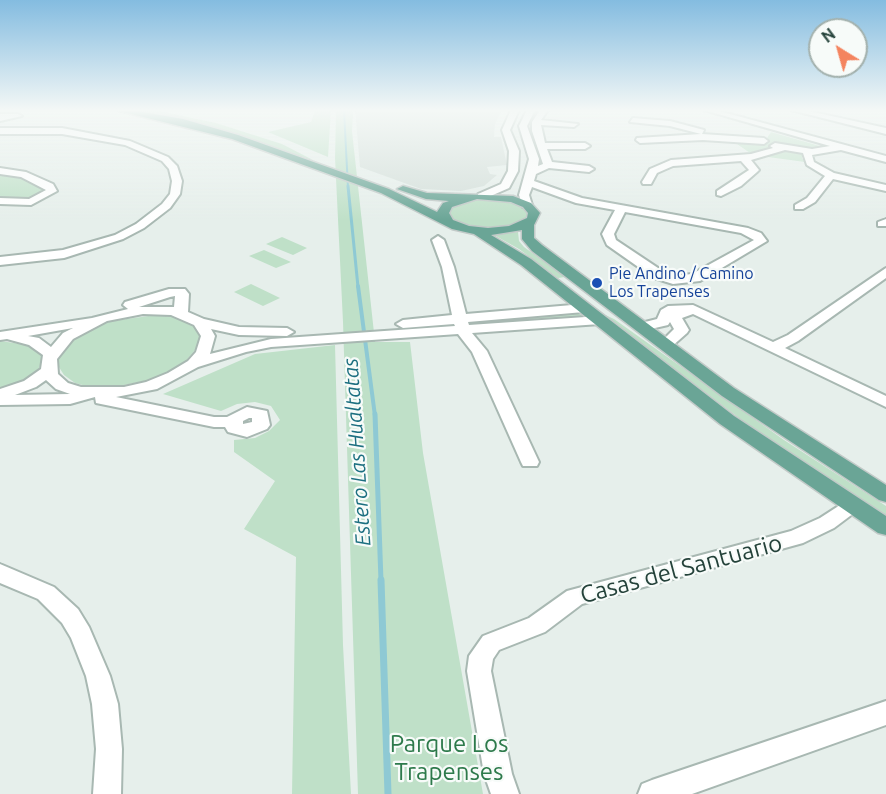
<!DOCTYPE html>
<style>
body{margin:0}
#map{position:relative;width:886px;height:794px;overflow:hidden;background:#e6efeb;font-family:Ubuntu,sans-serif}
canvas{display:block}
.north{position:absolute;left:808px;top:18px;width:60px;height:60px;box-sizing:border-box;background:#f7fbf9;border:2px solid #a3b1ad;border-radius:50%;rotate:323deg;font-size:16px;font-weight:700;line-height:24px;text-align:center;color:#24423a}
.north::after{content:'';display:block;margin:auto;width:21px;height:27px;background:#f4845f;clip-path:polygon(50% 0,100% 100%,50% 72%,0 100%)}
</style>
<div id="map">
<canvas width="886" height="794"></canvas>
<div class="north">N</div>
</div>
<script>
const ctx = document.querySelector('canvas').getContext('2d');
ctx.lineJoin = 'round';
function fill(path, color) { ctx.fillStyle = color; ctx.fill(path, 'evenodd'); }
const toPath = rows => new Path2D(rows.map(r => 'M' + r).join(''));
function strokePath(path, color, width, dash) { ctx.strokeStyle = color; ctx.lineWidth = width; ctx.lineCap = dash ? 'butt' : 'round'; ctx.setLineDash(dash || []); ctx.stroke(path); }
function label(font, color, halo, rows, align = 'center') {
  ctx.font = font + ' Ubuntu,sans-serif'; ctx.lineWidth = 4.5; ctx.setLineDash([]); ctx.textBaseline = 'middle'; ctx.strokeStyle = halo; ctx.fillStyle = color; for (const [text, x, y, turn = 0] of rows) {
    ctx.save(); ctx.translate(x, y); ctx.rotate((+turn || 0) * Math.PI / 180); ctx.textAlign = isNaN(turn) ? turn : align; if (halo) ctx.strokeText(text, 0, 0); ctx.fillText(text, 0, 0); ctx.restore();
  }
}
fill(toPath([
 [502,110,495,124,494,137,501,137,507,165,487,167,490,174,497,175,484,186,461,191,421,189,360,167,355,110]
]), '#d4dfda');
fill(toPath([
 [127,110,155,110,216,123,282,144,313,160,160,115],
 [315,110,331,110,328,157,268,132,311,122],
 [336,110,352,110,353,115,352,131,375,342,410,342,423,453,483,794,358,794,343,322,335,158],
 [771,132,827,148,803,150,802,158,805,162,753,155,734,142,769,141,767,138],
 [0,172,25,177,47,191,32,200,0,199],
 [491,197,522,205,530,214,528,220,512,228,473,229,453,221,448,211,451,206,467,199],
 [518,232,519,241,524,247,565,277,558,278,519,249,494,235],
 [282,237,307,248,293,255,266,244],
 [264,250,291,262,276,268,249,256],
 [251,284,280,298,263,306,234,292],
 [577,312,582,316,469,325,468,322],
 [601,313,614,319,784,440,886,506,886,517,751,427],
 [156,315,175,317,190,323,199,332,201,343,180,368,159,378,114,387,90,387,75,383,64,375,57,364,62,351,74,339,91,329,112,321],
 [0,341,28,345,40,352,42,359,37,375,21,386,0,391],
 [335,345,343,645,351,794,292,794,296,557,244,529,275,481,234,452,234,440,255,438,269,431,280,420,271,406,255,402,237,404,221,411,163,394,255,354]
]), '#bfe0c8');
strokePath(toPath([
 [344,110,348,188]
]), '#8ec9d4', 2);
strokePath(toPath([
 [348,186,358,287]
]), '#8ec9d4', 3);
strokePath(toPath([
 [358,286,375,416]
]), '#8ec9d4', 4);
strokePath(toPath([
 [375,414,381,581]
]), '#8ec9d4', 5);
strokePath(toPath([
 [381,580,388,794]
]), '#8ec9d4', 7);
const minor = toPath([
 [511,110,519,110,510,130,519,151,518,171,509,188,486,198,478,198,478,194,501,184,508,171,509,151,502,130,511,110],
 [527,110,535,110,527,126,539,159,538,166,543,164,532,131,532,122,540,110,548,110,541,120,578,124,574,127,541,125,545,143,585,143,590,146,585,149,547,149,552,162,589,166,594,169,589,172,549,168,536,174,534,181,582,198,748,228,761,233,767,241,700,281,673,284,654,278,607,245,602,234,615,210,576,203,532,187,529,195,532,205,523,207,519,195,529,159,519,126,527,110],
 [625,212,741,233,754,240,692,274,674,276,664,272,616,240,614,234,625,212],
 [704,110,715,110,886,156,886,162,841,150,812,155,814,162,834,173,886,185,886,191,833,179,815,202,803,209,795,209,795,205,807,198,825,176,807,165,803,153,785,150,751,160,759,170,757,172,741,186,721,196,717,195,717,191,749,170,741,161,673,166,657,173,651,184,643,184,642,182,650,169,671,160,751,154,773,148,770,146,775,143,812,149,830,146,704,110],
 [791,110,804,110,886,128,886,134,791,110],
 [0,114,18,114,22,116,0,121,0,114],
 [633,118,670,121,704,130,702,134,764,138,768,141,764,144,703,140,640,143,636,140,637,138,701,134,670,126,630,122,633,118],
 [0,128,62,128,130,141,168,157,177,166,182,181,180,194,170,208,144,228,123,239,64,258,0,265,0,257,63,250,115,235,136,224,162,204,170,194,172,181,169,169,162,161,125,145,62,134,0,134,0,128],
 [0,168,26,172,53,184,57,191,31,205,0,204,0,198,29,199,46,190,21,177,0,174,0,168],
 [886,219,886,226,878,226,878,222,886,219],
 [438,236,444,240,454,267,466,314,584,304,591,308,584,312,468,322,469,325,600,316,607,320,600,324,472,333,487,351,539,462,537,466,523,466,521,462,472,352,458,334,271,347,246,352,198,367,157,389,116,397,214,417,227,417,247,407,267,411,270,425,267,429,247,437,228,432,225,427,214,427,96,403,95,397,70,404,0,405,0,389,24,381,41,369,43,355,29,345,7,339,0,340,0,332,92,318,128,309,123,305,125,302,169,289,185,289,189,294,188,312,204,319,239,327,287,328,294,332,287,336,239,335,211,329,215,336,210,354,271,339,455,326,454,324,403,328,396,324,403,320,452,315,442,267,432,240,438,236],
 [175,296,174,307,139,307,170,297,175,296],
 [143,314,171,315,194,325,201,336,196,352,188,361,168,373,146,382,124,387,81,387,68,383,58,374,57,359,73,339,107,321,143,314],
 [73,328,63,333,51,347,39,338,28,336,73,328],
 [46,380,56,389,70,394,15,395,36,387,46,380],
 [249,418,252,418,252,422,243,424,243,421,249,418],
 [886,268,886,278,798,341,785,348,886,396,886,407,693,314,682,318,689,330,687,333,670,348,665,349,658,345,674,329,670,322,668,325,642,331,635,327,637,324,657,319,661,310,668,306,693,305,773,342,788,335,886,268],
 [851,498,858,500,861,505,858,510,834,528,803,543,582,604,545,632,499,650,493,659,491,671,512,774,519,794,491,794,484,774,467,671,469,656,483,636,529,618,567,591,791,531,820,518,851,498],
 [0,564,54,587,78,609,89,627,110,676,118,704,122,749,121,794,93,794,96,749,92,704,86,676,71,638,62,623,38,599,0,583,0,564],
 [886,701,886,725,692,794,638,794,642,784,652,780,886,701]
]);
const major = toPath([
 [115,110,131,110,183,119,238,135,389,189,437,212,443,203,449,201,426,199,397,189,403,186,427,193,513,196,531,203,540,213,534,225,534,238,542,245,734,388,886,485,886,502,879,500,722,396,532,251,522,239,522,230,491,235,531,259,734,416,886,516,886,535,878,533,720,424,521,265,474,234,452,229,381,193,232,139,115,110],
 [477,199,511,202,523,207,528,213,527,218,509,226,488,228,469,226,453,220,449,213,452,207,477,199]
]);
strokePath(minor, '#a8b8b2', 4);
strokePath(major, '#c2cac8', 3);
fill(minor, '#fff');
fill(major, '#6aa596');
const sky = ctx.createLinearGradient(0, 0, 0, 221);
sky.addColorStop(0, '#84bce0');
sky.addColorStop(0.5, '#f4f8f6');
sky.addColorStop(1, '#f4f8f600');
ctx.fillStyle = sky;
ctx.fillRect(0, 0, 886, 221);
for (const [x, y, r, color] of [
 [597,283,6,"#1a4fb4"]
]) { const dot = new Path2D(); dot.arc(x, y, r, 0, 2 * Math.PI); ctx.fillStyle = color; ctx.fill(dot); strokePath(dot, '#f7fbf9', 2); }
label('16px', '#164399', '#f7fbf9', [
 ["Pie Andino / Camino",609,274],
 ["Los Trapenses",609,292]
], 'left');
label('italic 21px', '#1c6f80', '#f7fbf9', [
 ["Estero Las Hualtatas",357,452,-94]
]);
label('24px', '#24423a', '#f7fbf9', [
 ["Casas del Santuario",681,569,-15]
]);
label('24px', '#2d7a4b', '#f7fbf9', [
 ["Parque Los",449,744],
 ["Trapenses",449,772]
]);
</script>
